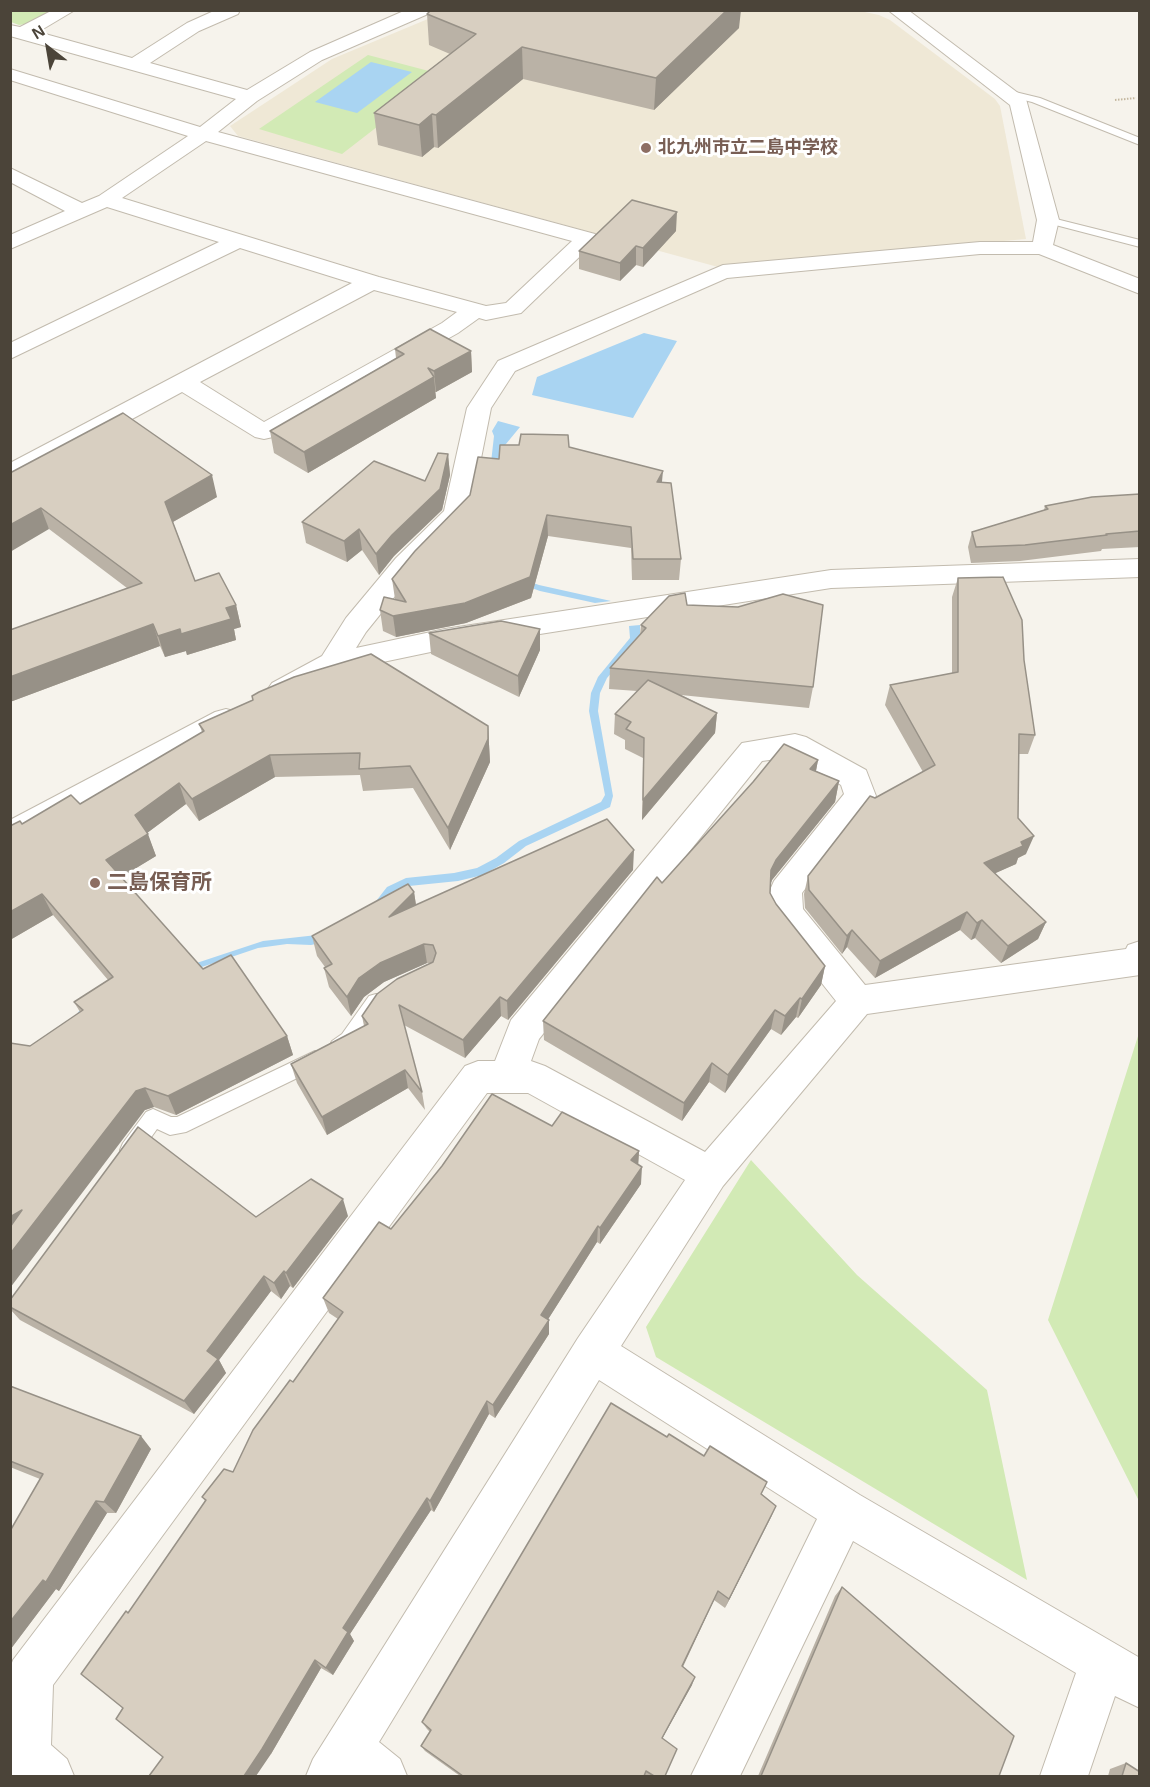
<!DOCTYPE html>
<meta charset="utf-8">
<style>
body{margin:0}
#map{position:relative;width:1150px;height:1787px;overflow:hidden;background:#f6f3ec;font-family:Helvetica,sans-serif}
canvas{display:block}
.frame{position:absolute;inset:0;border:12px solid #4b4439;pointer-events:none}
.north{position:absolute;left:18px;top:18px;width:60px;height:60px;-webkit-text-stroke:4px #fff;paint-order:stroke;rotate:329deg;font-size:16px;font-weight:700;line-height:24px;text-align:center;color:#4b4439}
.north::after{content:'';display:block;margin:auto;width:21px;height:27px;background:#4b4439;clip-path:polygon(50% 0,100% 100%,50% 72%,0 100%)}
</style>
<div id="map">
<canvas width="1150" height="1787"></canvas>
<div class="frame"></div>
<div class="north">N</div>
</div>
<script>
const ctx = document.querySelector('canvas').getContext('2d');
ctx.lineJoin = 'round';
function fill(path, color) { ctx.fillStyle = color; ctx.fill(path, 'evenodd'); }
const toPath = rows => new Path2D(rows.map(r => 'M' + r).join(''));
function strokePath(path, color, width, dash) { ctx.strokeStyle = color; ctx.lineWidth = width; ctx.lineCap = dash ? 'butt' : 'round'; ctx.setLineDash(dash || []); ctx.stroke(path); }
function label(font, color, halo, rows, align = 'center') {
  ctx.font = font + ' Helvetica,"Noto Sans JP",sans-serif'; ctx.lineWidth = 6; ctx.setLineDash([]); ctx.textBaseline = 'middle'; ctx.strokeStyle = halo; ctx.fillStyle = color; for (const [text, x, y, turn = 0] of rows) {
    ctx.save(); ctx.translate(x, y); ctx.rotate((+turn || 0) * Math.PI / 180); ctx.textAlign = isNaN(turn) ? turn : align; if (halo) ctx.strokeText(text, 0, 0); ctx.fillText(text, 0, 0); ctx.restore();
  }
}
fill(toPath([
 [447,11,860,11,879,15,890,20,995,99,1000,106,1026,239,718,267,238,136,230,126,332,59]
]), '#efe8d6');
fill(toPath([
 [10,11,55,11,32,23,19,25,11,22],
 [368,55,444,75,342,154,259,129],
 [1139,1033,1139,1501,1048,1320],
 [751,1160,857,1275,987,1390,1027,1580,656,1357,646,1327]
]), '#d2eab5');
fill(toPath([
 [371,62,412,72,357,113,315,102],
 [644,333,677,341,633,418,532,395,537,377],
 [498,421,520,427,501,450,485,566,539,585,611,601,595,603,540,591,479,569,494,436,492,431],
 [640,625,640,640,607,678,600,693,598,711,613,796,610,807,526,846,504,863,483,875,458,881,409,886,335,940,311,945,287,944,258,948,193,970,47,1054,88,999,263,941,317,935,373,905,387,887,406,878,454,873,477,868,496,858,519,841,601,802,605,795,589,711,591,693,598,677,630,638,629,626]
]), '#a9d4f2');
const service = toPath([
 [1007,90,1040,98,1140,138,1140,145,1032,102,1003,95,1003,91,1007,90],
 [1048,217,1140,240,1140,247,1044,222,1044,218,1048,217],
 [376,994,383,996,386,1002,356,1046,339,1055,332,1053,329,1047,332,1041,342,1034,369,996,376,994],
 [315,1051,322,1054,325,1060,322,1066,186,1132,170,1135,157,1129,137,1157,130,1159,123,1157,120,1150,123,1143,146,1112,153,1109,171,1117,177,1117,315,1051]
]);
const minor = toPath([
 [53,10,75,10,38,32,132,58,187,23,216,10,240,10,238,14,199,31,150,63,247,90,310,52,406,10,430,10,428,14,322,60,257,101,218,132,595,234,598,239,521,313,486,320,479,318,458,333,273,437,264,439,255,437,182,392,19,480,10,482,10,463,352,283,240,248,10,359,10,343,219,242,107,207,10,249,10,235,65,211,10,182,10,168,82,203,99,196,188,136,10,80,10,69,200,127,236,99,10,36,10,25,20,27,53,10],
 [206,141,572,241,506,303,486,306,379,277,122,198,206,141],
 [374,290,457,312,442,323,264,422,200,382,374,290],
 [888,10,908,10,1026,99,1059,220,1053,245,1140,279,1140,294,1039,254,980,254,727,278,515,371,491,408,470,514,416,570,366,632,356,648,445,629,831,570,1140,559,1140,577,831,588,445,649,340,671,292,697,282,700,272,697,267,690,272,683,322,656,346,618,396,558,444,511,467,408,498,361,723,265,980,242,1033,242,1037,220,1010,105,888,10],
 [226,709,237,712,241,720,237,728,21,844,10,847,10,820,215,712,226,709],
 [795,734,806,737,866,770,876,796,802,893,803,909,865,985,1126,949,1128,945,1140,941,1140,975,867,1014,723,1186,621,1346,860,1495,1140,1658,1140,1708,1115,1696,1088,1776,1040,1776,1076,1673,853,1541,740,1776,691,1776,817,1519,599,1380,379,1742,400,1759,407,1776,306,1776,313,1759,578,1338,685,1180,528,1093,487,1093,53,1685,51,1745,67,1759,74,1776,13,1776,10,1774,10,1668,13,1660,465,1066,478,1061,495,1061,511,1020,742,743,795,734],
 [791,757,841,785,844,794,774,881,770,890,769,913,774,923,836,1001,705,1152,545,1066,531,1061,539,1039,762,761,791,757]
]);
strokePath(service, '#c2bbae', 2);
strokePath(minor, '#c2bbae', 2);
strokePath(toPath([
 [1115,100,1136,98]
]), '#c4b79f', 2, [1.5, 1.5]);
fill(service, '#fff');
fill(minor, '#fff');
fill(toPath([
 [427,14,739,28,654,110,523,79,438,148,434,147,422,157,378,145,374,113,450,54,429,45],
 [676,231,643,267,636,265,620,281,579,269,579,251],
 [395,349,471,351,472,372,436,392,435,392,436,398,308,473,274,453,270,431,396,358],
 [569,447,662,482,681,559,679,580,632,580,631,548,548,536,531,598,466,623,396,637,383,631,380,610,395,599,392,579,470,495,499,459],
 [448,454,450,475,442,510,394,556,379,575,362,550,347,562,306,543,302,522,425,481],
 [10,473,217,497,173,522,195,581,236,605,241,627,234,629,236,640,187,655,186,651,165,657,160,646,10,702,10,630,127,588,49,529],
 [1140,494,1140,547,1102,549,1101,551,1020,561,971,563,968,547,972,532,1044,510,1045,506],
 [958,578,1024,660,1035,735,1028,754,1019,754,1018,818,1026,854,1018,858,1016,864,995,873,1046,922,1038,939,1001,963,975,938,971,940,960,930,875,978,847,947,842,954,805,908,804,894,808,876,875,798,923,772,885,705,890,685,952,673,952,597],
 [687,605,813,687,809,708,681,695,717,713,715,733,642,820,643,758,625,749,625,740,614,734,615,714,637,691,609,689,610,668,640,635,641,625],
 [540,629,540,650,519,697,431,654,429,633],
 [252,696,488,726,490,762,450,850,413,788,363,791,360,775,275,777,199,821,186,804,147,833,156,856,121,877,203,969,287,1036,293,1055,176,1115,154,1107,145,1110,30,1046,80,1012,74,1002,108,980,53,915,10,940,22,824,80,804,202,732,199,724,253,700],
 [818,760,816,771,839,781,835,802,772,880,771,883,770,893,776,904,825,966,821,985,798,1018,796,1017,781,1035,771,1029,725,1093,709,1082,682,1121,544,1040,543,1021,662,883],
 [633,870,508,1020,501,1016,465,1058,404,1025,422,1092,425,1110,408,1088,327,1135,297,1083,291,1064,364,1026,362,1016,430,963,427,963,384,982,364,997,351,1016,329,987,324,968,325,967,317,956,312,936,414,892,416,905],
 [552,1126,639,1151,638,1165,641,1184,600,1244,597,1242,548,1319,549,1334,495,1418,489,1414,434,1512,431,1510,350,1634,354,1641,333,1675,321,1668,271,1754,163,1757,123,1708,128,1613,205,1501,202,1497,233,1472,293,1382,338,1319,329,1313,323,1298,391,1229],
 [348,1216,293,1288,290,1286,281,1299,271,1291,219,1360,226,1373,194,1414,20,1320,10,1309,10,1300,256,1217],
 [10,1386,151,1449,116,1513,107,1513,59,1591,56,1589,10,1650,10,1531,40,1479,10,1467],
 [762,1494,776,1506,771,1517,725,1608,714,1600,683,1667,692,1685,662,1739,665,1776,460,1776,425,1751,421,1746,430,1732,427,1729,422,1722],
 [842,1587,999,1776,758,1776,835,1596],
 [1126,1763,1140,1776,1108,1776,1110,1769]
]), '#bab2a6');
fill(toPath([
 [727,10,741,10,739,28,654,110,656,78],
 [522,47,523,79,438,148,436,115],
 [432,114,434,147,422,157,419,125],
 [677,212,676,231,643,267,643,248],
 [636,246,636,265,620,281,620,263],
 [471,351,472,372,436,392,434,371],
 [434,377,436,398,308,473,304,452],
 [448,454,450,475,442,510,394,556,379,575,376,554],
 [663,471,661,492,657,482],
 [212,475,217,497,171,523,165,502],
 [41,508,49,529,10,552,10,525],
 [547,515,548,536,531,598,466,623,396,637,393,616],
 [359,529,362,550,347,562,344,541],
 [236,605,241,627,234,629,236,640,187,655,186,651,165,657,158,636,226,608],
 [153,624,160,646,10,702,10,677],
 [540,629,540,650,519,697,518,676],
 [717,713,715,733,642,820,643,800],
 [488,726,490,762,450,850,448,828],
 [270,755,275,777,199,821,192,799],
 [818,760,814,781,810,769],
 [839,781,835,802,772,880,768,890,771,870,776,860],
 [179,783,186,804,143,836,135,815],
 [148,834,156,856,115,881,106,860],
 [1034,836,1026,854,1018,858,1016,864,978,881,984,863,1021,842],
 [634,850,633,870,508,1020,507,1001],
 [414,892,417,912,389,917],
 [42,894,53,915,10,940,10,912],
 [967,912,960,930,875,978,880,961],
 [982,920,975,938,971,940,977,923],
 [1046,922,1038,939,1001,963,1008,946],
 [852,930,847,947,842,954,847,936],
 [424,944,427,963,384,982,364,997,351,1016,347,997,359,978,380,963],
 [825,966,821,985,798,1018,802,999],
 [500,997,501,1016,465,1058,463,1040],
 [800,998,796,1017,781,1035,785,1016],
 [775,1010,771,1029,725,1093,728,1075],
 [287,1036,293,1055,176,1115,168,1096],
 [712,1063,709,1082,682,1121,684,1103],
 [405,1070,408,1088,327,1135,322,1117],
 [145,1088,154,1107,145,1110,10,1288,10,1217,136,1091],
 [639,1151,638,1168,631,1160],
 [642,1167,641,1184,600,1244,600,1228],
 [343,1199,348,1216,293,1288,286,1273],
 [598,1226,597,1242,542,1329,541,1315],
 [284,1271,290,1286,281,1299,274,1283],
 [264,1276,271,1291,219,1360,226,1373,194,1414,184,1401,207,1351],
 [549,1320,549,1334,495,1418,493,1405],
 [487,1401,489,1414,434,1512,430,1501],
 [141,1436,151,1449,116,1513,104,1502],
 [427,1498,431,1510,350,1634,354,1641,333,1675,326,1668,343,1628],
 [96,1501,107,1513,59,1591,46,1582],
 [776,1506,771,1517,725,1608,729,1599],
 [43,1580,56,1589,10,1650,10,1622],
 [718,1591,714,1600,679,1674,682,1666],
 [315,1660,321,1668,271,1754,256,1776,244,1776],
 [695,1677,692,1685,659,1744,662,1738]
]), '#979187');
const building = toPath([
 [431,10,727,10,656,78,522,47,436,115,432,114,419,125,374,113,476,34,427,14,431,10],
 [632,200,677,212,643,248,636,246,620,263,579,251,632,200],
 [430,329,471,351,434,371,428,368,434,377,304,452,270,431,404,354,395,349,430,329],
 [123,413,212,475,165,502,195,581,219,573,236,605,226,608,231,619,181,634,180,629,158,636,153,624,10,677,10,630,142,583,41,508,10,525,10,473,123,413],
 [521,434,568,435,569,447,663,471,657,482,671,483,681,559,633,559,631,527,547,515,530,577,465,603,393,616,380,610,384,597,406,602,392,579,415,551,470,495,478,457,499,459,500,445,519,445,521,434],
 [438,453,448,454,440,489,392,535,376,554,359,529,344,541,302,522,374,461,425,481,438,453],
 [1140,494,1140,531,1106,534,1107,535,1025,545,976,547,972,532,1048,509,1045,506,1092,497,1140,494],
 [1003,577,1022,620,1024,660,1035,735,1019,734,1018,818,1034,836,1021,842,1023,846,984,863,1046,922,1008,946,982,920,977,923,967,912,880,961,852,930,847,936,809,890,808,876,870,796,875,798,935,765,890,685,958,672,958,578,1003,577],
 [685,593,687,605,738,607,783,594,823,605,813,687,610,668,646,628,641,625,669,596,685,593],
 [501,621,540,629,518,676,429,633,501,621],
 [371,654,488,726,488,739,448,828,410,766,359,769,360,753,270,755,192,799,179,783,135,815,148,834,106,860,203,969,231,955,287,1036,168,1096,145,1088,136,1091,10,1254,10,1227,22,1210,10,1217,10,1043,30,1046,83,1010,74,1002,113,977,42,894,10,912,10,826,20,821,22,824,71,795,80,804,204,731,199,724,253,700,252,696,259,692,294,677,371,654],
 [648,680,717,713,643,800,644,738,626,729,631,722,615,714,648,680],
 [784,744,818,760,810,769,839,781,776,860,771,870,770,893,776,904,825,966,802,999,800,998,785,1016,775,1010,728,1075,712,1063,684,1103,543,1021,657,877,662,883,753,782,784,744],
 [607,819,634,850,507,1001,500,997,463,1040,399,1005,422,1092,405,1070,322,1117,291,1064,368,1024,362,1016,377,994,397,979,433,962,436,953,433,945,424,944,380,963,359,978,347,997,324,968,332,964,312,936,408,884,414,892,389,917,607,819],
 [492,1094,552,1126,562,1112,639,1151,631,1160,642,1167,600,1228,598,1226,541,1315,549,1320,493,1405,487,1401,430,1501,427,1498,343,1628,348,1632,326,1668,315,1660,262,1749,244,1776,149,1776,163,1757,116,1719,123,1708,81,1674,126,1611,128,1613,206,1500,202,1497,224,1469,233,1472,253,1430,290,1380,293,1382,343,1312,323,1298,379,1222,391,1229,442,1166,492,1094],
 [138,1127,256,1217,311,1179,343,1199,286,1273,284,1271,274,1283,264,1276,207,1351,218,1359,184,1401,10,1307,10,1300,138,1127],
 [10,1386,141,1436,104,1502,96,1501,46,1582,43,1580,10,1622,10,1531,43,1474,10,1461,10,1386],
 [611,1403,667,1437,669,1434,704,1456,710,1446,767,1482,761,1494,776,1506,729,1599,718,1591,682,1666,695,1677,662,1738,677,1749,665,1776,654,1776,646,1771,644,1776,463,1776,421,1746,431,1730,422,1722,611,1403],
 [842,1587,1014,1736,999,1776,761,1776,842,1587],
 [1126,1763,1140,1772,1140,1776,1122,1776,1126,1763]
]);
fill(building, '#d8cfc1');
strokePath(building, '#979187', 1.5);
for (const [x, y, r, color] of [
 [646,148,6,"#8d6e63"],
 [95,883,6,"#8d6e63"]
]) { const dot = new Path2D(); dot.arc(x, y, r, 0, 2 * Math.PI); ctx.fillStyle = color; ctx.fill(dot); strokePath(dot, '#fff', 2); }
label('bold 18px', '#785e54', '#fff', [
 ["北九州市立二島中学校",658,148]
], 'left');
label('bold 21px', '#785e54', '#fff', [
 ["二島保育所",107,883]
], 'left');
</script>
